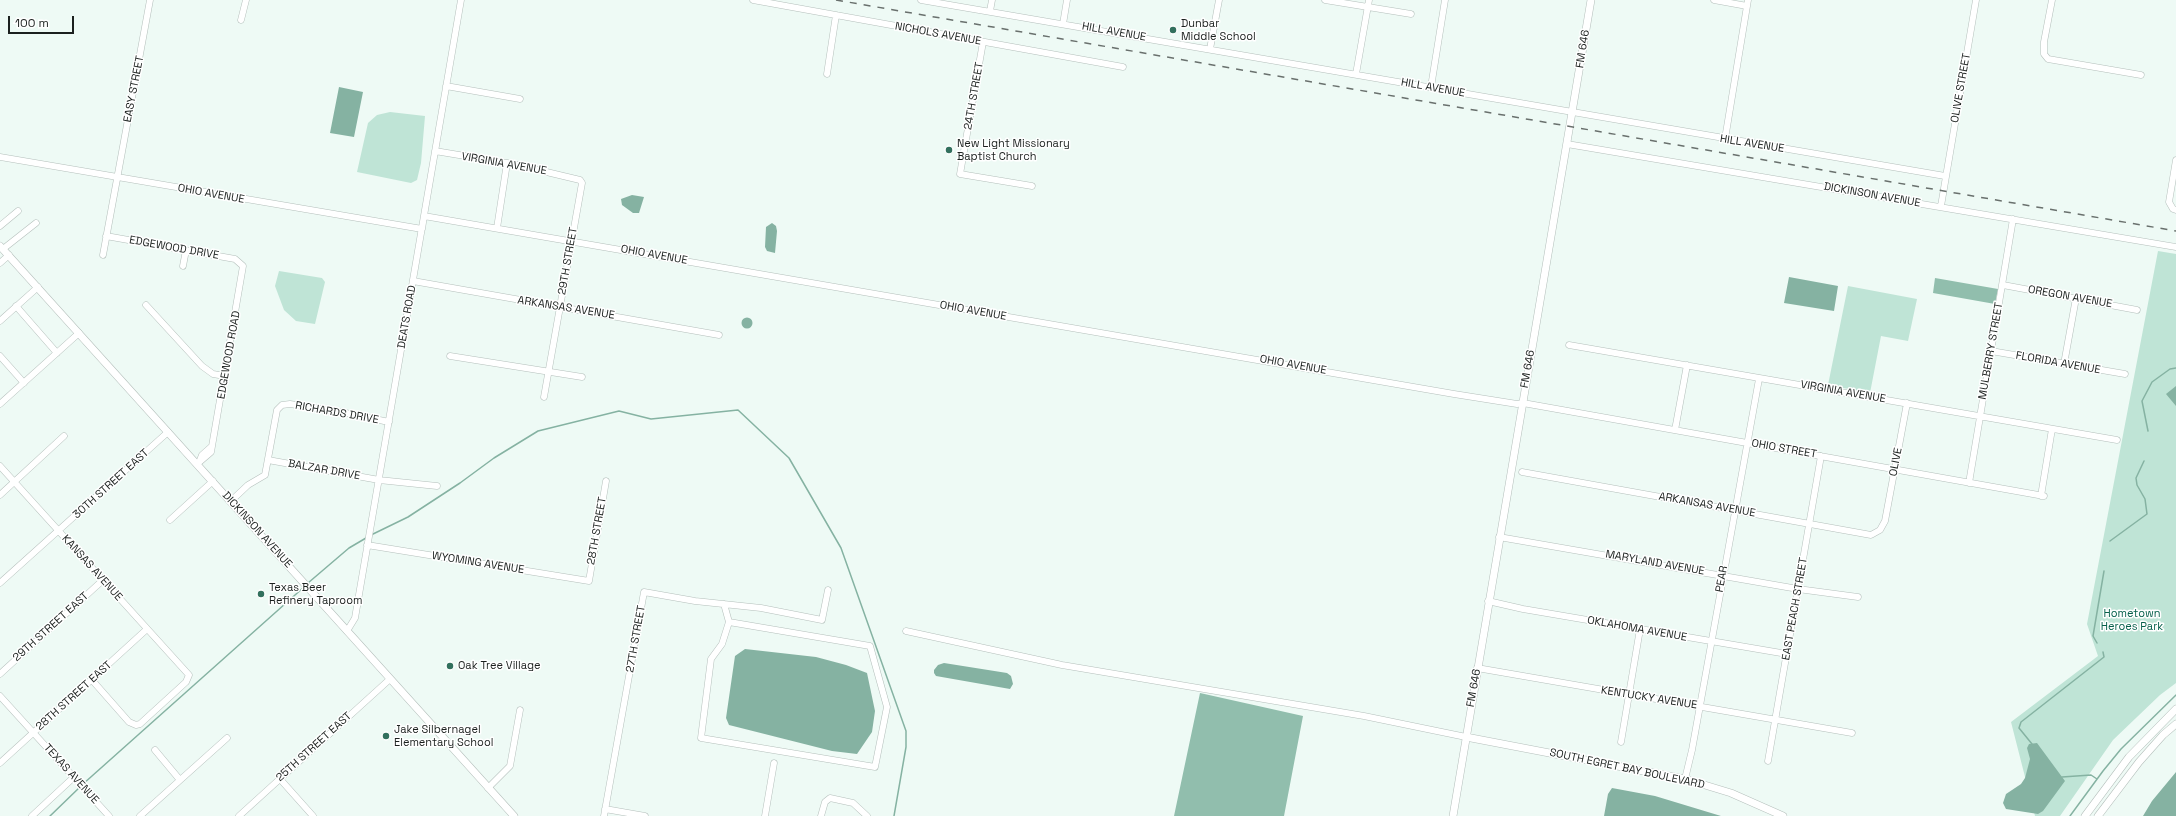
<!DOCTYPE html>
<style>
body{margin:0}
#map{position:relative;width:2176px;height:816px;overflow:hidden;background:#eefaf5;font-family:"Space Grotesk",sans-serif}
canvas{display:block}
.scale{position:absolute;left:8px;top:16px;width:66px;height:18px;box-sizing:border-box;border:2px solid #1b201e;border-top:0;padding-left:5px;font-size:12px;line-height:14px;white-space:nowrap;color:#1b201e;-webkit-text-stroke:3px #fff;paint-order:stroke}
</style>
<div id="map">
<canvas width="2176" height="816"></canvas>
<div class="scale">100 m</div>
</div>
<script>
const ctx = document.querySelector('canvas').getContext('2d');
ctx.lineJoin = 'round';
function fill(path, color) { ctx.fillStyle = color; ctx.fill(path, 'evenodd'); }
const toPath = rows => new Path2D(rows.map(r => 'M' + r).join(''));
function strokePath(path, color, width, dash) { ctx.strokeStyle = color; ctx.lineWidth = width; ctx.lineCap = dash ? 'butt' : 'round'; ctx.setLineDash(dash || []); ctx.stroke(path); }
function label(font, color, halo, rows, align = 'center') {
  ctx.font = font + ' "Space Grotesk",sans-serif'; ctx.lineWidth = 3; ctx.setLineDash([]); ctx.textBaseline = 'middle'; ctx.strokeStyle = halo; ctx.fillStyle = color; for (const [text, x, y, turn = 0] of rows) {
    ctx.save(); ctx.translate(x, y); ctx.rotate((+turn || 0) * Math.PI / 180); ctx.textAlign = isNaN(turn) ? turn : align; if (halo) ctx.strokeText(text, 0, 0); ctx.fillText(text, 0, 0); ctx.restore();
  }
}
fill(toPath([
 [390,112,425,116,421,163,417,180,411,183,357,172,368,123,377,115],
 [2158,251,2176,254,2176,683,2160,695,2113,740,2060,816,2035,816,2011,722,2098,656,2087,624],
 [279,271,322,278,325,282,315,324,296,321,284,310,275,286],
 [1848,286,1917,299,1908,341,1881,336,1870,393,1828,385]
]), '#bfe4d6');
fill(toPath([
 [1935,278,1998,289,1995,304,1933,293],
 [1200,693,1303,716,1284,816,1174,816]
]), '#91bead');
fill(toPath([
 [339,87,363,92,354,137,330,133],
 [632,195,644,197,639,213,633,213,622,205,621,199],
 [772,223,776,226,777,231,775,253,767,251,765,247,766,227],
 [1789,277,1838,286,1834,311,1784,303],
 '741.5 323a5.5 5.5 0 1 1 11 0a5.5 5.5 0 1 1-11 0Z',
 [2176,386,2176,406,2166,394],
 [745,649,816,657,846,665,867,673,875,711,872,732,857,754,832,751,729,725,726,718,735,656],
 [944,663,1007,673,1011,676,1013,684,1010,689,936,676,934,673,934,670,938,665],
 [2037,743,2065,781,2043,811,2038,814,2006,809,2003,803,2006,794,2021,784,2025,778,2030,759,2027,748,2029,744],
 [2176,772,2176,816,2143,816,2152,801],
 [1612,788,1655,796,1721,816,1604,816,1608,794]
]), '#85b2a2');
strokePath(toPath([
 [2148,431,2142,401,2152,382,2170,369,2176,368],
 [371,535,408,517,460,483,494,458,538,431,619,411,651,419,738,410,789,458,841,548,906,731,906,747,894,816],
 [2110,541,2147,514,2145,499,2137,485,2136,478,2144,461],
 [308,583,349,548,366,538],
 [2097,643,2093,636,2104,571],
 [2032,744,2019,728,2021,722,2104,657,2103,652],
 [2062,777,2091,775,2097,779],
 [83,784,304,587],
 [50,816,80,787],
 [2070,816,2103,771,2121,749,2176,695]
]), '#85b2a2', 1.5);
const minor = toPath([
 [753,0,1123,67],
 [921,0,1945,176],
 [1325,0,1411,14],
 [1714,0,1747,6],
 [2052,0,2044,42,2044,54,2048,59,2141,75],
 [990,11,992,0],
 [241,20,246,0],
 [1063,24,1067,0],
 [983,42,960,174,1032,186],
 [1210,49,1219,0],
 [827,74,836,15],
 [1356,74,1369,0],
 [446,86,520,99],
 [1431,87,1445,0],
 [1725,139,1748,0],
 [1567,144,2176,247],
 [435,151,513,164,580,180,582,183,544,397],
 [0,157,422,229,424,216,1454,394,1517,404,1523,403,2044,496],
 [2176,160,2169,202,2173,209,2176,210],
 [1941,206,1976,0],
 [0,226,18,211],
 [497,228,507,163],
 [106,236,235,259,243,266,211,452,197,464],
 [3,249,36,223],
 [103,255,150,0],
 [0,263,9,255],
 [183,266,186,250],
 [413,281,719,335],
 [2003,285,2137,310],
 [146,305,202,366,213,374,225,376],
 [16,306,57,353],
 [0,321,38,287],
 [1569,345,2117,440],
 [1991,351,2125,374],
 [0,356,24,383],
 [450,356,582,377],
 [2064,364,2076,298],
 [0,404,79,333],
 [1675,430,1687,365],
 [200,460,202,455,211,447],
 [268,460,379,480,437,486],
 [0,466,189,675,186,682,140,724,136,725,129,722,92,680],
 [1522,472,1871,535,1880,530,1885,521,1907,403],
 [1969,483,2013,219],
 [0,495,64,436],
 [2041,496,2052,429],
 [231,501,248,485,265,475,277,410,282,405,290,404,341,412,389,422],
 [170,520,213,481],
 [1499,537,1798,589,1858,597],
 [367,545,589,581,606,481],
 [0,583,168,432],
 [1488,601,1523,609,1787,654],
 [724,604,729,622,870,646,887,707,875,767,701,738,711,659,722,644,729,622],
 [347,631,355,618,461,0],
 [906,631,1062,665,1364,716,1466,737],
 [1477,668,1852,733],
 [0,674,103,580],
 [0,696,109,816],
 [1621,742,1640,629],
 [155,750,180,780],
 [1768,761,1821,456],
 [0,763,147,629],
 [280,779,313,816],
 [1685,779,1692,750,1759,379],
 [488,788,510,766,520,710],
 [605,809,645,816],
 [32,816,74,777],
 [140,816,227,738],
 [239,816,390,679],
 [604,816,644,592,695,601,761,608,822,620,828,590],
 [765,816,774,763],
 [821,816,825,802,830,798,853,803,867,816]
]);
const major = toPath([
 [0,246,514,816],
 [1466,737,1685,779,1731,793,1783,816],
 [1453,816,1591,0],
 [2085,816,2129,757,2176,709],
 [2098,816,2139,762,2163,735,2176,724]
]);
strokePath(minor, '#b4bfbb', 7);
strokePath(major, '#b4bfbb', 8);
strokePath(minor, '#fff', 6);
strokePath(major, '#fff', 7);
strokePath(toPath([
 [836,0,2176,231]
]), '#69706d', 1.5, [7, 7]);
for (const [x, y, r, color] of [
 [1173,30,4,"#32705d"],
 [949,150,4,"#32705d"],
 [261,594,4,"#32705d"],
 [450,666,4,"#32705d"],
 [386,736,4,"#32705d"]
]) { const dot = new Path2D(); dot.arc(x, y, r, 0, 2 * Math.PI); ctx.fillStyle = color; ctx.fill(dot); strokePath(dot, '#fff', 1.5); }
label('11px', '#1b201e', '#fff', [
 ["Dunbar",1181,24],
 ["Middle School",1181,37],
 ["New Light Missionary",957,144],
 ["Baptist Church",957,157],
 ["Texas Beer",269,588],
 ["Refinery Taproom",269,601],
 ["Oak Tree Village",458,666],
 ["Jake Silbernagel",394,730],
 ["Elementary School",394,743]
], 'left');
label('11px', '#1b201e', '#fff', [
 ["HILL AVENUE",1114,32,10],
 ["NICHOLS AVENUE",938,34,10],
 ["FM 646",1583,49,-81],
 ["HILL AVENUE",1433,88,10],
 ["OLIVE STREET",1961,88,-80],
 ["EASY STREET",134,89,-79],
 ["24TH STREET",974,96,-80],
 ["HILL AVENUE",1752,144,9],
 ["VIRGINIA AVENUE",504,164,10],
 ["OHIO AVENUE",211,194,10],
 ["DICKINSON AVENUE",1872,195,10],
 ["EDGEWOOD DRIVE",174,248,10],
 ["OHIO AVENUE",654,255,10],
 ["29TH STREET",568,261,-80],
 ["OREGON AVENUE",2070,297,10],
 ["ARKANSAS AVENUE",566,308,9],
 ["OHIO AVENUE",973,311,10],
 ["DEATS ROAD",407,317,-80],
 ["MULBERRY STREET",1991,351,-80],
 ["EDGEWOOD ROAD",229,355,-80],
 ["FLORIDA AVENUE",2058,363,10],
 ["OHIO AVENUE",1293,365,10],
 ["FM 646",1528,369,-80],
 ["VIRGINIA AVENUE",1843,392,10],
 ["RICHARDS DRIVE",337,413,10],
 ["OHIO STREET",1784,449,10],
 ["OLIVE",1896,462,-79],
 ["BALZAR DRIVE",324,470,10],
 ["30TH STREET EAST",111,484,-42],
 ["ARKANSAS AVENUE",1707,505,10],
 ["DICKINSON AVENUE",257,530,48],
 ["28TH STREET",597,531,-80],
 ["WYOMING AVENUE",478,563,9],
 ["MARYLAND AVENUE",1655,563,10],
 ["KANSAS AVENUE",92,568,48],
 ["PEAR",1722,579,-80],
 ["EAST PEACH STREET",1795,609,-80],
 ["29TH STREET EAST",51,627,-42],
 ["OKLAHOMA AVENUE",1637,629,10],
 ["27TH STREET",636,639,-80],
 ["FM 646",1474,688,-80],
 ["28TH STREET EAST",74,696,-42],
 ["KENTUCKY AVENUE",1649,698,9],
 ["25TH STREET EAST",314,747,-42],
 ["SOUTH EGRET BAY BOULEVARD",1627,769,12],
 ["TEXAS AVENUE",71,774,48]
]);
label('11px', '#07604b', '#fff', [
 ["Hometown",2132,614],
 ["Heroes Park",2132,627]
]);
</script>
